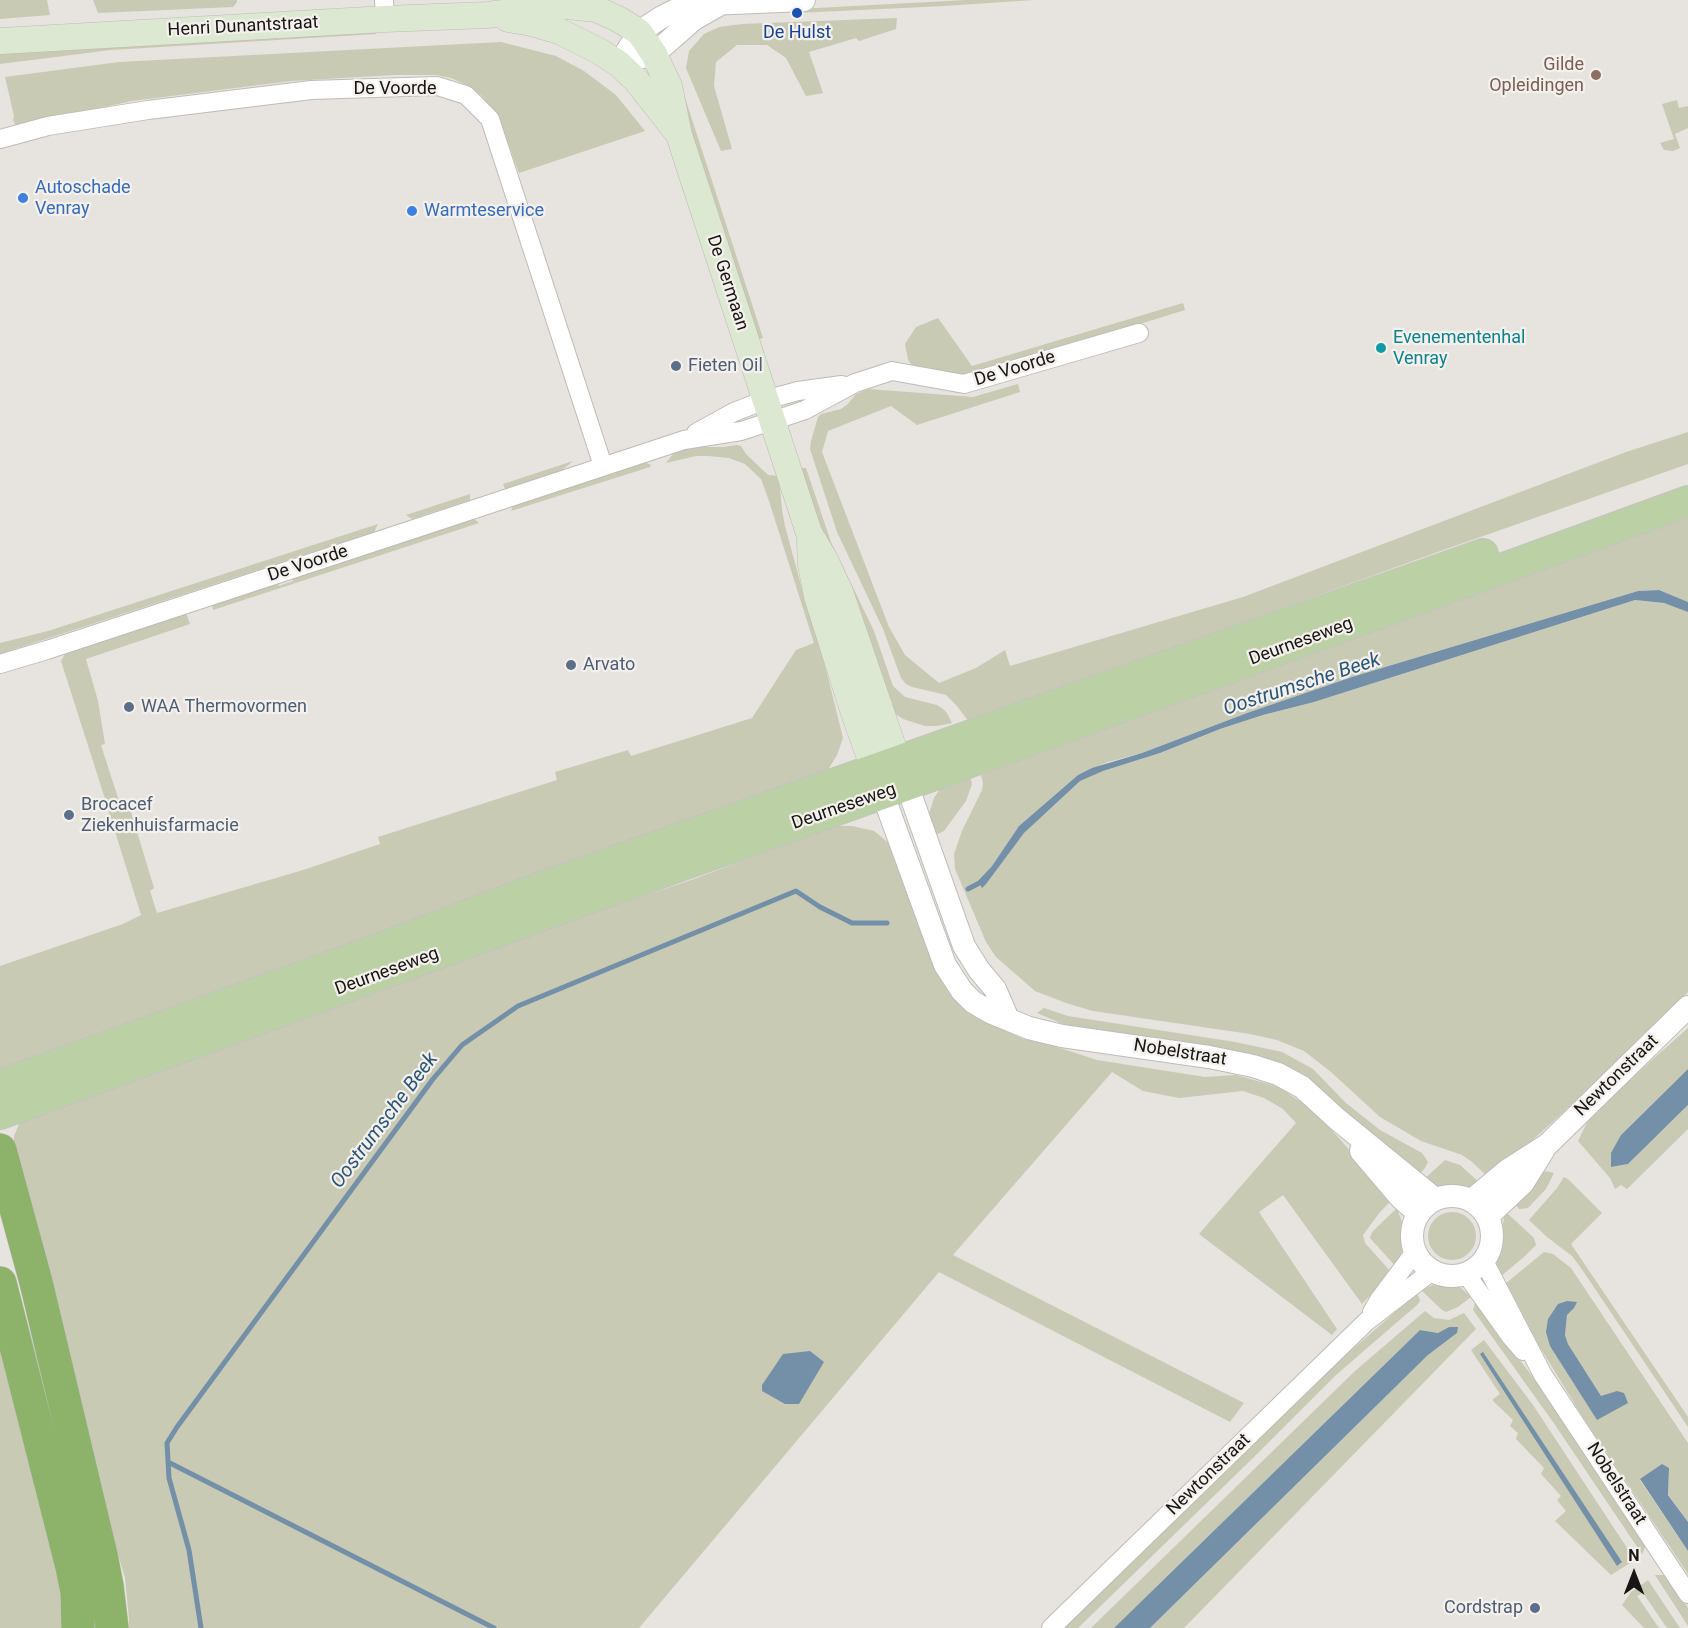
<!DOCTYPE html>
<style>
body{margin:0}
#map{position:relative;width:1688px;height:1628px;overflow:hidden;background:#e7e3df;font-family:Roboto,sans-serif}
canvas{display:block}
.north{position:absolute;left:1604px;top:1544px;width:60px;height:60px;-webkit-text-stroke:4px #f4f0ec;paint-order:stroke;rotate:0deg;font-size:16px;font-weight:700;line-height:24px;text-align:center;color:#181615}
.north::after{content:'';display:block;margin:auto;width:21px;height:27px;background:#181615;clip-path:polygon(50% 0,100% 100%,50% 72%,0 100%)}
</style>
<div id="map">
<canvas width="1688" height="1628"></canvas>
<div class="north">N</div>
</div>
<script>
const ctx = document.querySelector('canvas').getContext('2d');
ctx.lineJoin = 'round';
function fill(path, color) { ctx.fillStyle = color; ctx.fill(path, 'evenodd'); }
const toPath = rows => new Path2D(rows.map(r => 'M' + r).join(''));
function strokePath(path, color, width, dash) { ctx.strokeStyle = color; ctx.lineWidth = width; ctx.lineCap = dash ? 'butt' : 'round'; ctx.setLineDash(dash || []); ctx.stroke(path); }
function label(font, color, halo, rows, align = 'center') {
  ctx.font = font + ' Roboto,sans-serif'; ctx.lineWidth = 4.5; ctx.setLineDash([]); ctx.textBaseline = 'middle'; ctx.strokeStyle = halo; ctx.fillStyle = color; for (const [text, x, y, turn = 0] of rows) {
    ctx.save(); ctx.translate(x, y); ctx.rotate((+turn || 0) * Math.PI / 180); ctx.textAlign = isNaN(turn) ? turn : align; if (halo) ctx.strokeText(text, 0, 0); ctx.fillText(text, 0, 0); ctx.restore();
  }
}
fill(toPath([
 [0,0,47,0,50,15,0,19],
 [93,0,237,0,237,2,233,7,98,13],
 [967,0,1034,0,944,6,797,13,797,9],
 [897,18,896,29,859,41,856,38,809,52,823,93,806,96,786,58,767,45,737,45,716,62,714,86,732,149,721,151,686,68,689,51,704,34,719,27,742,24],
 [380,30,376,34,111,50,0,64,0,52],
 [501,42,556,56,584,71,616,95,645,131,519,173,499,118,481,95,467,85,451,78,436,75,394,75,291,81,132,101,16,126,13,120,14,116,5,77,119,62],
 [680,85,687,104,763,338,756,340,674,87],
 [1677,100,1679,108,1688,106,1688,128,1675,134,1680,148,1673,151,1664,150,1660,143,1674,139,1662,104],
 [1183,303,1185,310,978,374,951,375,914,368,908,360,905,344,916,327,938,318,972,366],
 [1018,384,1020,392,917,425,891,406,828,431,822,452,889,627,905,655,939,683,976,668,1005,650,1010,666,1243,597,1626,452,1688,432,1688,464,1435,553,969,722,957,706,946,695,912,687,906,684,901,678,883,629,837,532,810,449,811,441,818,417,821,414,841,409,848,404,856,394,869,389,973,397],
 [737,445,741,446,746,454,768,475,779,476,782,510,785,526,806,604,822,653,843,738,837,755,823,778,0,1076,0,966,123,924,141,915,108,809,128,802,154,888,150,891,157,913,303,870,380,844,378,837,557,780,555,772,628,750,631,756,752,718,796,650,814,643,769,501,761,479,745,464,729,458,708,456,696,456,666,463,676,450,696,447,723,447],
 [573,461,561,471,505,489,503,484],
 [644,462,651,465,650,467,511,511,513,505],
 [797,468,806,468,831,542,874,631,893,686,905,697,937,705,943,709,947,713,952,723,937,726,925,726,903,719,894,713,815,516],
 [470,494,470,500,412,519,406,515],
 [1688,510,1688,602,1659,590,1638,591,1352,677,1247,713,1142,753,1108,762,1078,775,1019,826,992,866,978,881,1010,851,1024,833,1038,819,1079,781,1103,771,1160,753,1220,729,1263,715,1314,702,1635,600,1664,603,1684,610,1688,612,1688,992,1591,1087,1490,1179,1471,1161,1462,1155,1421,1141,1380,1117,1331,1072,1304,1051,1277,1040,1250,1034,1093,1011,1066,1003,1035,991,996,957,986,942,955,869,954,854,962,831,982,790,983,783,981,775,986,773,984,766],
 [472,517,479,523,213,610,212,604,278,581,279,586,293,581,292,577],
 [378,524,374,532,0,654,0,643,48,631],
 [186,613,190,624,86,659,98,701,105,744,101,745,119,801,107,805,61,661,66,652],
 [968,768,972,784,966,801,944,831,931,837,927,820,934,798,940,789],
 [833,826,852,826,874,831,890,844,987,1022,1021,1038,1054,1046,1097,1060,1205,1077,1236,1075,1279,1087,1311,1109,1339,1138,1392,1200,1380,1212,1363,1235,1365,1243,1392,1273,1362,1304,1283,1195,1259,1212,1337,1329,1332,1335,1199,1234,1296,1123,1283,1109,1264,1098,1243,1091,1179,1098,1143,1091,1112,1072,953,1255,1244,1403,1230,1422,939,1272,639,1628,129,1628,129,1619,125,1578,114,1541,91,1441,13,1167,14,1136,22,1117,540,930,694,879],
 [1044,1008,1068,1016,1235,1042,1282,1052,1313,1069,1346,1103,1380,1130,1422,1153,1428,1162,1425,1168,1418,1176,1309,1079,1293,1069,1275,1061,1252,1054,1224,1049,1070,1027,1037,1013],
 [1688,1028,1688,1069,1621,1135,1611,1167,1628,1164,1688,1105,1688,1129,1627,1189,1621,1185,1615,1189,1610,1178,1578,1141,1591,1114],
 [1445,1160,1460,1165,1481,1184,1475,1188,1437,1188,1422,1181],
 [1545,1171,1554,1173,1546,1189,1528,1208,1519,1209,1513,1201],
 [1564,1177,1569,1180,1602,1213,1571,1244,1688,1417,1688,1427,1581,1268,1572,1256,1547,1237,1529,1220,1557,1188],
 [1397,1208,1403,1225,1404,1245,1397,1268,1370,1238,1372,1232],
 [1505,1211,1534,1238,1536,1245,1525,1256,1500,1277,1496,1267],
 '1428 1236a24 24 0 1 1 48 0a24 24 0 1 1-48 0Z',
 [1544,1252,1553,1254,1571,1268,1688,1443,1688,1522,1668,1494,1669,1468,1640,1480,1688,1551,1688,1574,1582,1416,1538,1344,1511,1292,1505,1284],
 [1574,1308,1567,1315,1565,1335,1568,1344,1601,1396,1548,1319],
 [1435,1284,1447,1284,1460,1287,1471,1297,1458,1307,1446,1312,1442,1310,1421,1290],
 [1416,1294,1419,1297,1420,1301,1417,1305,1336,1375,1253,1458,1078,1628,1064,1628,1309,1387],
 [1475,1303,1544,1391,1646,1545,1642,1554,1553,1422,1473,1310],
 [1425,1311,1434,1318,1449,1320,1464,1313,1476,1329,1184,1628,1150,1628,1428,1355,1457,1333,1449,1327,1438,1333,1420,1330,1114,1628,1091,1628,1355,1371],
 [1484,1340,1533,1405,1635,1560,1611,1575,1555,1521,1566,1511,1557,1500,1561,1496,1541,1474,1544,1468,1516,1439,1518,1433,1510,1426,1513,1420,1493,1401,1493,1399,1500,1394,1471,1350],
 [1483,1352,1621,1562,1617,1565],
 [0,1346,59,1582,62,1621,61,1628,0,1628],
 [1655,1575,1666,1575,1688,1608,1688,1626],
 [1648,1580,1680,1628,1667,1628,1643,1593,1637,1596,1659,1628,1644,1628,1622,1605,1631,1592]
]), '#c8cab3');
fill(toPath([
 [1659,590,1688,602,1688,612,1664,603,1635,600,1314,702,1263,715,1220,729,1160,753,1103,771,1080,781,1024,833,986,884,982,888,978,881,992,866,1019,826,1078,775,1092,768,1142,753,1247,713,1352,677,1638,591],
 [1688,1069,1688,1105,1628,1164,1611,1167,1611,1153,1621,1135],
 [1567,1301,1577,1302,1574,1308,1567,1315,1565,1335,1568,1344,1601,1396,1617,1391,1624,1393,1628,1403,1597,1420,1550,1346,1546,1332,1548,1319,1558,1304],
 [1449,1327,1458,1327,1457,1333,1428,1355,1150,1628,1114,1628,1420,1330,1438,1333],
 [810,1351,824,1362,799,1404,785,1404,762,1391,762,1385,783,1354],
 [1483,1352,1622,1562,1617,1566,1480,1354],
 [1662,1464,1669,1468,1668,1495,1688,1522,1688,1551,1640,1479]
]), '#748fa8');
strokePath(toPath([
 [968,889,985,880],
 [168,1462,494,1628],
 [201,1628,189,1550,169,1478,167,1443,177,1427,433,1079,462,1045,518,1006,796,891,820,907,852,923,887,923]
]), '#748fa8', 5);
const minor = toPath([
 [384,0,385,19],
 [0,139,48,126,148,110,311,90,437,86,466,95,490,119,603,466],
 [696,433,734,412,765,400,798,391,842,385],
 [0,664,47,650,684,440,741,431,772,421,805,410,855,383,892,371,964,384,1139,333],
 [1484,1261,1543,1375,1688,1594],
 [1466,1274,1511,1337,1523,1351],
 [1372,1312,1379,1300,1415,1252],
 [1051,1628,1367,1321,1432,1271]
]);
const tertiary = toPath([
 [638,58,654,54,694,19,717,6],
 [619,64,639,32,662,17,686,5,804,0],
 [907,785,964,946,979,970,995,989,1008,1019],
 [882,792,945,965,962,991,973,1002,990,1012,1029,1028,1041,1031,1062,1036,1209,1057,1253,1066,1278,1074,1302,1087,1337,1119,1435,1199],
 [1361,1151,1401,1198,1418,1213],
 '1412 1236a40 40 0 1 1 80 0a40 40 0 1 1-80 0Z',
 [1472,1200,1508,1170,1547,1145,1688,1007],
 [1488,1216,1523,1183,1543,1151]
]);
const secondary = toPath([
 [508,19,532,23,559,31,599,51,619,64,636,80,676,131],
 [0,41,385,19,487,15,533,9,567,6,596,9,618,19,639,32,654,54,669,86,679,135,809,533,825,560,840,592,904,779],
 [810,542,811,565,817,596,855,716,881,788]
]);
const primary = toPath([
 [0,1085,367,953,539,888,1483,554],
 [0,1114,579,902,907,785,1688,501]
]);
const motorway = toPath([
 [0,1150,36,1282,101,1555,107,1586,112,1628],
 [0,1283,72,1567,77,1592,78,1628]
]);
strokePath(minor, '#bfbbb7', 20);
strokePath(tertiary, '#bfbbb7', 24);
strokePath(secondary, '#bfbbb7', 27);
strokePath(primary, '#c3c2c2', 32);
strokePath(motorway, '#c3c2c2', 34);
strokePath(minor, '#fff', 18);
strokePath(tertiary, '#fff', 22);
strokePath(secondary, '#dde8d2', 26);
strokePath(primary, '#bbd1a5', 30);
strokePath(motorway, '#8db269', 33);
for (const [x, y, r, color] of [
 [797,13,6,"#1a4fb4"],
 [1596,75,6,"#8d6e63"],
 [23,198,6,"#3f7fe0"],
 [412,211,6,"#3f7fe0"],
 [1381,348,6,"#0f9aa8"],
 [676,366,6,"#5c6f8a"],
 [571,665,6,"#5c6f8a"],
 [129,707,6,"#5c6f8a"],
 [69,815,6,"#5c6f8a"],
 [1535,1608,6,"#5c6f8a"]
]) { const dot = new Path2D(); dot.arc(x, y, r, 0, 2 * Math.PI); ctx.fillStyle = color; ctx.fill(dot); strokePath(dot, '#f4f0ec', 2); }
label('18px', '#181615', '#f4f0ec', [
 ["Henri Dunantstraat",243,27,-3],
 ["De Voorde",395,89],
 ["De Germaan",727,283,72],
 ["De Voorde",1015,369,-17],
 ["De Voorde",308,564,-18],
 ["Deurneseweg",1301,642,-20],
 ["Deurneseweg",844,807,-19],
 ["Deurneseweg",387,972,-20],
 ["Nobelstraat",1180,1053,9],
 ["Newtonstraat",1617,1076,-44],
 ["Newtonstraat",1209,1475,-44],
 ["Nobelstraat",1616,1484,57]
]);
label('18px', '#164399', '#f4f0ec', [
 ["De Hulst",797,33]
]);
label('18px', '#785e54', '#f4f0ec', [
 ["Gilde",1584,65],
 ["Opleidingen",1584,86]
], 'right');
label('18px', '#366cbe', '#f4f0ec', [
 ["Autoschade",35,188],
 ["Venray",35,209],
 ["Warmteservice",424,211]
], 'left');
label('18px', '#0d838f', '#f4f0ec', [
 ["Evenementenhal",1393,338],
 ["Venray",1393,359]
], 'left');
label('18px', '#4e5e75', '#f4f0ec', [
 ["Fieten Oil",688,366],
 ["Arvato",583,665],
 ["WAA Thermovormen",141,707],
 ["Brocacef",81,805],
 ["Ziekenhuisfarmacie",81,826],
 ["Cordstrap",1523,1608,"right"]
], 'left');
label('italic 20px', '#2a567b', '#f4f0ec', [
 ["Oostrumsche Beek",1302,685,-18],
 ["Oostrumsche Beek",385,1121,-53]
]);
</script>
